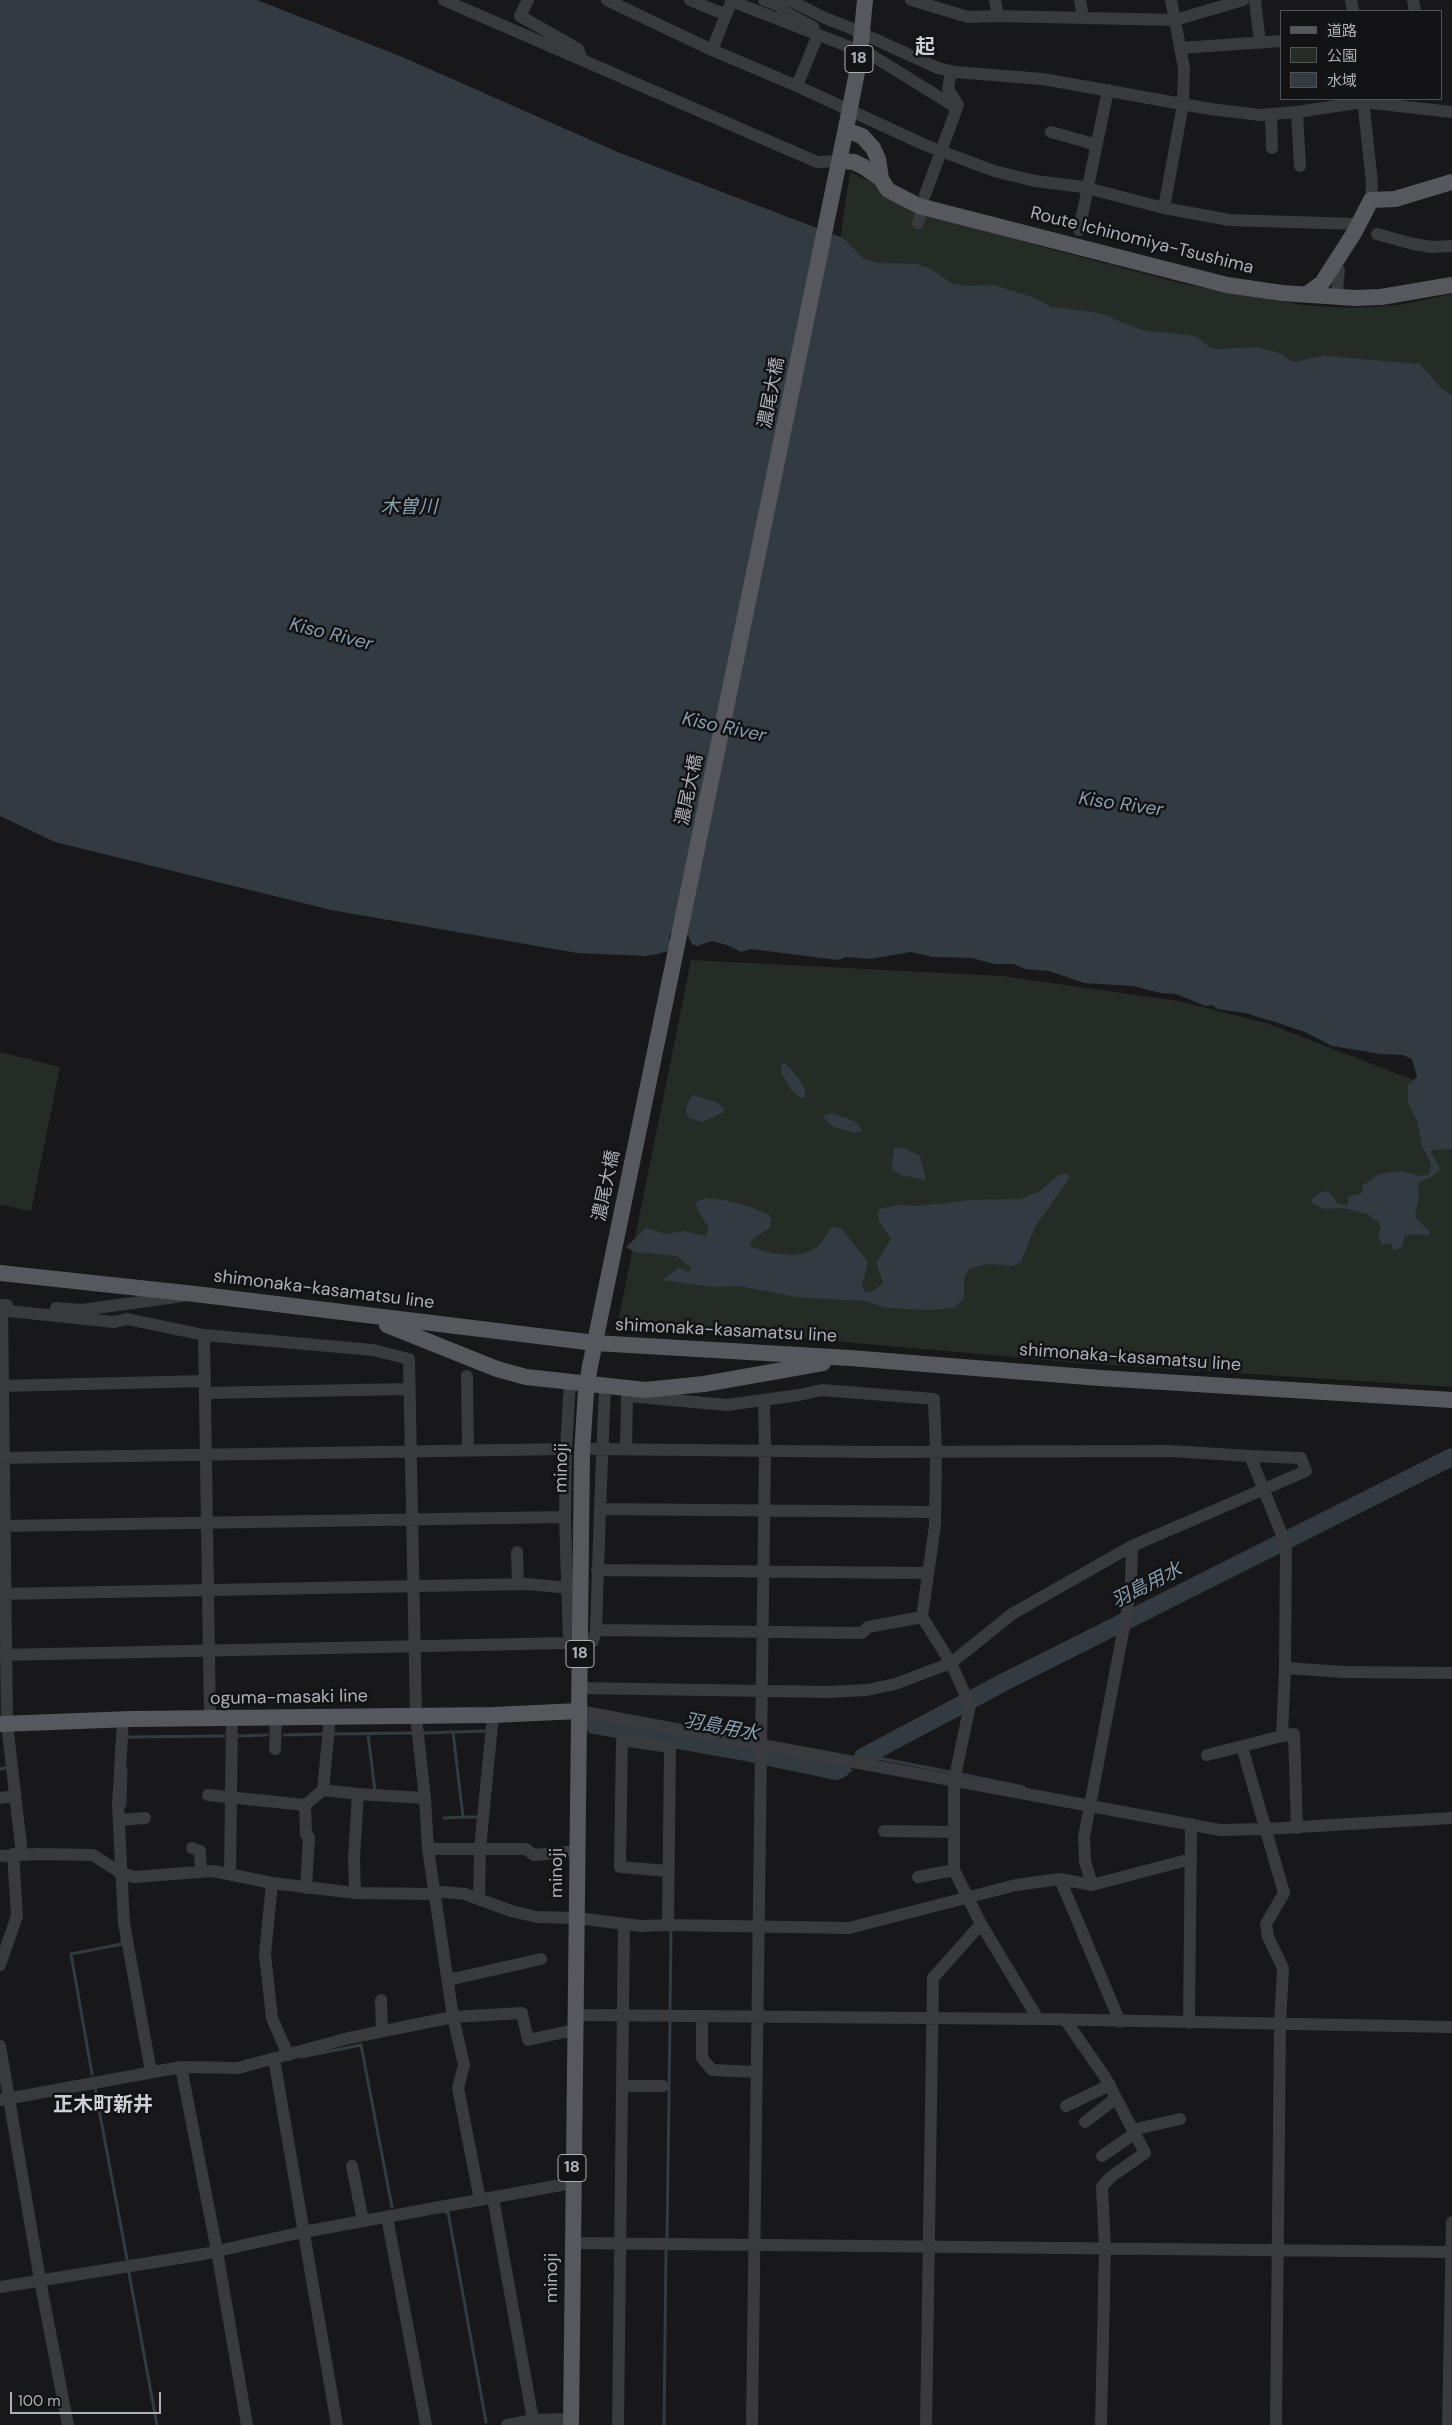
<!DOCTYPE html>
<meta charset="utf-8">
<style>
body{margin:0}
#map{position:relative;width:1452px;height:2425px;overflow:hidden;background:#18181a;font-family:"DM Sans","Noto Sans JP",sans-serif}
canvas{display:block}
.legend{position:absolute;left:1280px;top:10px;width:162px;height:90px;box-sizing:border-box;background:#131315;border:1px solid #505256;margin:0;padding:6px 9px;list-style:none;font-size:15px;color:#acb0b8}
.legend li{display:flex;align-items:center;gap:10px;height:25px}
.legend b{width:25px;border:1px solid #505256}
.scale{position:absolute;left:10px;top:2392px;width:151px;height:22px;box-sizing:border-box;border:2px solid #acb0b8;border-top:0;padding-left:6px;font-size:15px;line-height:18px;white-space:nowrap;color:#acb0b8;-webkit-text-stroke:4px #131315;paint-order:stroke}
</style>
<div id="map">
<canvas width="1452" height="2425"></canvas>
<ul class="legend">
<li><b style="height:6px;background:#56585d"></b>道路</li>
<li><b style="height:14px;background:#242c25"></b>公園</li>
<li><b style="height:14px;background:#323b41"></b>水域</li>
</ul>
<div class="scale">100 m</div>
</div>
<script>
const ctx = document.querySelector('canvas').getContext('2d');
ctx.lineJoin = 'round';
function fill(path, color) { ctx.fillStyle = color; ctx.fill(path, 'evenodd'); }
const toPath = rows => new Path2D(rows.map(r => 'M' + r).join(''));
function strokePath(path, color, width, dash) { ctx.strokeStyle = color; ctx.lineWidth = width; ctx.lineCap = dash ? 'butt' : 'round'; ctx.setLineDash(dash || []); ctx.stroke(path); }
function label(font, color, halo, rows, align = 'center') {
  ctx.font = font + ' "DM Sans","Noto Sans JP",sans-serif'; ctx.lineWidth = 5; ctx.setLineDash([]); ctx.textBaseline = 'middle'; ctx.strokeStyle = halo; ctx.fillStyle = color; for (const [text, x, y, turn = 0] of rows) {
    ctx.save(); ctx.translate(x, y); ctx.rotate((+turn || 0) * Math.PI / 180); ctx.textAlign = isNaN(turn) ? turn : align; if (halo) ctx.strokeText(text, 0, 0); ctx.fillText(text, 0, 0); ctx.restore();
  }
}
fill(toPath([
 [850,172,873,183,913,210,1054,250,1184,284,1241,295,1303,305,1349,308,1400,305,1452,294,1452,408,1257,360,971,295,865,260,840,239],
 [691,960,1002,976,1179,1001,1266,1023,1411,1079,1452,1092,1452,1387,1081,1363,618,1322],
 [0,1052,60,1067,31,1211,0,1205]
]), '#242c25');
fill(toPath([
 [0,0,257,0,400,56,620,153,843,238,864,259,879,263,916,264,931,269,953,284,966,286,994,285,1032,297,1052,307,1099,313,1142,330,1196,336,1211,348,1219,349,1256,347,1279,353,1294,362,1324,356,1420,364,1441,388,1452,396,1452,1149,1432,1150,1431,1152,1440,1168,1439,1171,1431,1177,1418,1183,1419,1199,1415,1214,1417,1219,1429,1231,1430,1235,1414,1234,1405,1236,1402,1247,1395,1250,1392,1249,1392,1243,1382,1245,1378,1235,1381,1227,1379,1223,1367,1214,1344,1208,1324,1209,1312,1203,1312,1199,1321,1192,1328,1191,1338,1204,1348,1205,1348,1197,1362,1193,1362,1186,1379,1174,1402,1171,1419,1176,1429,1175,1431,1164,1422,1145,1417,1120,1408,1103,1408,1085,1417,1077,1412,1059,1403,1055,1381,1054,1332,1046,1305,1032,1275,1022,1245,1013,1217,1009,1213,1005,1205,1006,1176,994,1161,993,1133,986,1084,983,1049,971,1025,969,1014,964,994,964,972,958,933,957,911,952,869,959,846,957,838,960,751,949,741,952,727,945,712,941,697,946,692,944,688,935,672,932,669,936,670,941,668,951,658,954,645,956,577,953,331,910,55,842,0,816],
 [785,1063,800,1080,805,1089,805,1097,801,1098,791,1090,781,1072,782,1064],
 [693,1095,716,1102,723,1107,724,1112,703,1122,689,1118,686,1113,686,1108,690,1098],
 [833,1113,854,1121,863,1131,854,1133,834,1127,825,1120,824,1115],
 [894,1147,904,1148,920,1156,926,1180,900,1175,892,1169],
 [1067,1174,1069,1177,1067,1181,1035,1227,1021,1262,1012,1266,990,1264,969,1268,964,1279,964,1298,954,1308,929,1310,887,1308,865,1301,796,1297,740,1286,713,1287,662,1280,679,1268,689,1272,691,1268,677,1256,635,1252,626,1247,646,1228,665,1234,685,1231,705,1236,708,1231,708,1227,697,1209,696,1202,705,1198,724,1200,751,1207,769,1215,771,1219,770,1228,753,1239,750,1243,752,1247,770,1253,792,1255,803,1254,818,1247,832,1227,841,1228,868,1262,862,1286,866,1292,871,1292,883,1283,876,1263,891,1239,879,1221,878,1214,880,1209,898,1205,918,1206,970,1200,1022,1199,1040,1191,1059,1175]
]), '#323b41');
strokePath(toPath([
 [423,1733,487,1731],
 [335,1734,412,1733],
 [368,1734,375,1791],
 [284,1735,325,1734],
 [238,1736,267,1735],
 [127,1737,224,1736],
 [674,1745,759,1760],
 [875,1759,878,1758,950,1772],
 [765,1761,834,1775,851,1770],
 [0,1769,5,1768],
 [960,1774,1024,1787],
 [125,1806,126,1769],
 [463,1817,477,1817],
 [444,1818,463,1817,453,1732],
 [670,2012,671,1932],
 [301,2057,361,2045,392,2207],
 [92,2074,71,1954,122,1944,122,1941],
 [95,2088,127,2259],
 [445,2212,448,2212,486,2422],
 [667,2239,670,2023],
 [129,2273,157,2425],
 [664,2425,666,2250]
]), '#323b41', 3);
strokePath(toPath([
 [594,1725,745,1752,836,1771,841,1769],
 [863,1757,1006,1681,1452,1457]
]), '#323b41', 18);
strokePath(toPath([
 [444,0,817,162,839,161],
 [528,0,520,16,578,49,582,59],
 [607,0,712,50,797,86,925,145,994,171,1035,181,1083,187,1164,208,1229,220,1357,224],
 [690,0,726,15],
 [764,0,782,7],
 [781,0,783,11,813,27,817,37,797,86],
 [789,0,825,18,848,27,938,68,955,72,1043,79,1210,109,1260,115,1297,112,1363,102,1452,112],
 [911,0,968,17,998,16,1175,20,1243,0],
 [995,0,998,16],
 [1080,0,1083,18],
 [1255,0,1260,43],
 [1351,0,1353,11],
 [1413,0,1415,11],
 [731,1,873,56,957,108],
 [1180,48,1281,41],
 [712,50,732,0],
 [1363,99,1372,183,1371,200],
 [1297,112,1300,166],
 [1271,115,1272,148],
 [1051,132,1097,145],
 [925,195,958,105,948,89,951,71],
 [1164,208,1183,104,1184,68,1171,0],
 [918,223,920,216],
 [1079,230,1108,90],
 [1377,234,1413,244,1432,247,1452,246],
 [1335,264,1339,270,1337,291],
 [2,1305,9,1311,114,1322,127,1319,204,1335,373,1350,409,1359,416,1717,425,1798,428,1849,453,2017,464,2065,458,2088,480,2200],
 [7,1305,2,1305,7,1724,22,1854],
 [56,1308,82,1310,183,1296],
 [204,1335,210,1719],
 [467,1376,468,1451],
 [0,1386,205,1381],
 [205,1393,409,1389],
 [593,1449,872,1452,1170,1451,1250,1456,1286,1545,1285,1668,1282,1736,1294,1734,1297,1828],
 [626,1449,627,1396,727,1405,799,1395,822,1390,934,1399,936,1452,935,1525,922,1617,868,1627,862,1633,596,1630,600,1509,935,1512],
 [0,1458,566,1449],
 [600,1509,605,1386],
 [0,1526,565,1517],
 [517,1552,518,1584],
 [597,1570,928,1573],
 [0,1594,527,1584,569,1588],
 [922,1617,951,1663,970,1705,954,1781,954,1870,981,1924,1038,2019],
 [574,1645,580,1646,593,1641,596,1630],
 [0,1655,569,1643,565,1517,566,1449,570,1381],
 [1285,1668,1344,1672,1452,1673],
 [579,1688,828,1692,867,1690,895,1684,951,1663,1012,1614,1132,1546,1306,1471,1301,1458,1250,1456],
 [579,1711,1220,1830,1265,1829,1452,1818],
 [123,1720,118,1805,124,1923,151,2072],
 [1242,1747,1284,1893,1266,1924,1268,1937,1283,1968,1280,2024,1276,2425],
 [275,1749,276,1718],
 [1207,1755,1282,1736],
 [323,1790,330,1717],
 [208,1795,305,1805,323,1790,358,1794,425,1798],
 [0,1798,15,1796],
 [305,1805,306,1835,309,1837,306,1888],
 [119,1820,145,1818],
 [884,1831,954,1832],
 [192,1848,200,1851,201,1872],
 [428,1849,526,1849,534,1855,577,1851],
 [0,1856,38,1854,93,1855,121,1873,134,1877,213,1871,272,1883,355,1893,434,1894,444,1892,465,1894,511,1911,537,1917,577,1918,641,1926,668,1925],
 [668,1871,620,1867,622,1740,670,1747,668,1925,849,1928,1016,1885,1060,1879,1092,1885,1191,1859],
 [230,1873,232,1720],
 [918,1877,954,1870],
 [1060,1879,1120,2022],
 [272,1883,265,1954,272,2018,288,2055],
 [1092,1885,1085,1861,1084,1837,1127,1611,1131,1582,1132,1546],
 [355,1893,354,1857,358,1794],
 [479,1898,480,1849,493,1715],
 [0,1965,17,1916,13,1854],
 [448,1980,541,1959],
 [381,2000,382,2031],
 [575,2015,1038,2019,1452,2027],
 [702,2017,702,2058,712,2070,756,2072],
 [1066,2021,1105,2077,1145,2153,1112,2176,1102,2186,1105,2248,1101,2425],
 [1189,2023,1191,1824],
 [0,2046,40,2280,68,2425],
 [274,2059,337,2425],
 [181,2067,217,2251,247,2425],
 [622,2086,663,2086],
 [0,2100,181,2067,238,2068,349,2038,453,2017,522,2013,528,2040,574,2030],
 [1066,2106,1110,2085],
 [1085,2122,1116,2098],
 [1132,2130,1180,2119],
 [1102,2156,1134,2134],
 [352,2166,363,2221],
 [493,2198,533,2420],
 [387,2217,426,2425],
 [572,2243,1452,2252],
 [0,2287,204,2254,303,2232,572,2183],
 [507,2425,533,2420,571,2419],
 [618,2425,624,1924],
 [752,2425,765,1451,764,1400],
 [926,2425,933,1978,981,1924],
 [1448,2425,1452,2222]
]), '#393a3e', 12);
strokePath(toPath([
 [846,130,862,136,873,148,878,159,881,179],
 [839,161,854,162,864,167,881,179,888,190,919,206,1227,285,1282,293,1355,298,1381,297,1452,285],
 [1307,294,1322,283,1354,233,1371,200,1395,199,1452,182],
 [0,1273,195,1294,595,1343,850,1358,1100,1378,1452,1400],
 [387,1325,497,1369,526,1377,645,1390,704,1384,823,1363],
 [590,1366,848,118],
 [0,1724,131,1719,493,1715,579,1711],
 [571,2425,582,1453,586,1391]
]), '#56585d', 16);
strokePath(toPath([
 [848,118,859,62,865,0],
 [586,1391,590,1366]
]), '#56585d', 16);
for (const [x, y, w] of [
 [859,59,28],
 [580,1654,28],
 [572,2168,28]
]) { const box = new Path2D(); box.roundRect(x - w / 2, y - 13.5, w, 27, 4); ctx.fillStyle = '#131315'; ctx.fill(box); strokePath(box, '#acb0b8', 1); }
label('bold 16px', '#acb0b8', null, [
 ["18",859,59],
 ["18",580,1654],
 ["18",572,2168]
]);
label('18px', '#acb0b8', '#131315', [
 ["Route Ichinomiya-Tsushima",1142,241,14],
 ["濃尾大橋",772,393,-79],
 ["濃尾大橋",690,790,-78],
 ["濃尾大橋",607,1186,-78],
 ["shimonaka-kasamatsu line",324,1290,7],
 ["shimonaka-kasamatsu line",726,1331,3],
 ["shimonaka-kasamatsu line",1130,1358,4],
 ["minoji",562,1468,-89],
 ["oguma-masaki line",289,1698,-1],
 ["minoji",557,1873,-90],
 ["minoji",552,2278,-90]
]);
label('italic 19px', '#869eaf', '#131315', [
 ["木曽川",409,508],
 ["Kiso River",331,635,14],
 ["Kiso River",724,728,12],
 ["Kiso River",1121,805,8],
 ["羽島用水",1147,1586,-27],
 ["羽島用水",721,1728,11]
]);
label('bold 20px', '#cccfd5', '#131315', [
 ["起",925,48],
 ["正木町新井",103,2106]
]);
</script>
